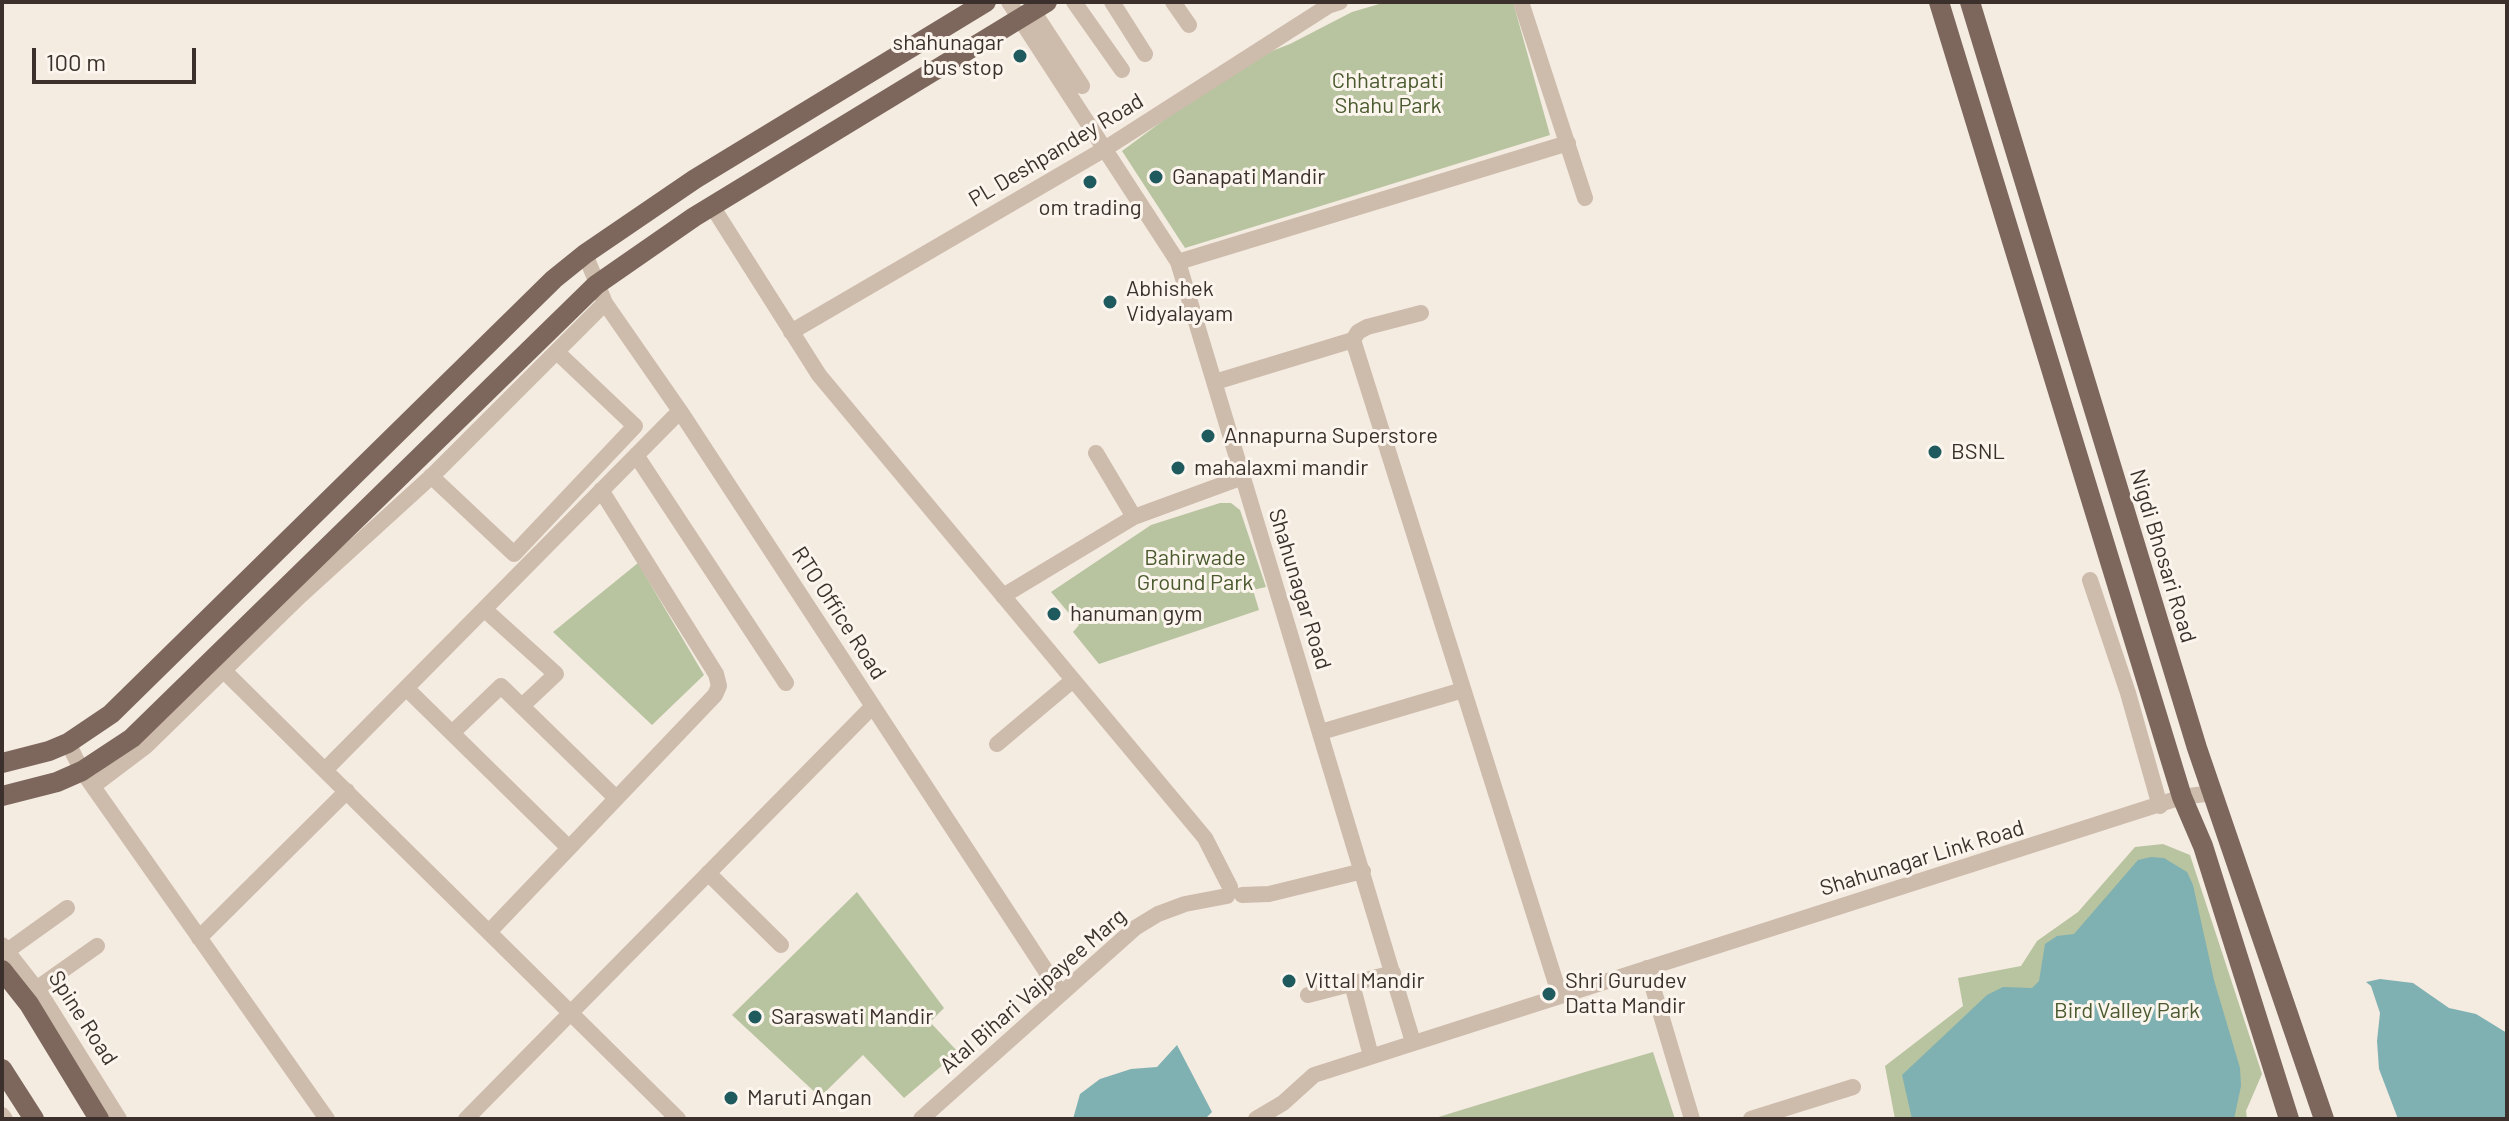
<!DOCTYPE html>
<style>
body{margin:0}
#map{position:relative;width:2509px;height:1121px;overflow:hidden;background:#f4ebe1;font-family:Barlow,sans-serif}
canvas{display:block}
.frame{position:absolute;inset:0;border:4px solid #3b302b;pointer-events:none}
.scale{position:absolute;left:32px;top:48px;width:164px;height:36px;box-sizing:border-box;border:4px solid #3b302b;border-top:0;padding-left:10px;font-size:24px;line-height:28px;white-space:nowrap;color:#3b302b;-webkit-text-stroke:6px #fbf5ee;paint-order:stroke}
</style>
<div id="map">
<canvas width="2509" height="1121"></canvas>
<div class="frame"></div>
<div class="scale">100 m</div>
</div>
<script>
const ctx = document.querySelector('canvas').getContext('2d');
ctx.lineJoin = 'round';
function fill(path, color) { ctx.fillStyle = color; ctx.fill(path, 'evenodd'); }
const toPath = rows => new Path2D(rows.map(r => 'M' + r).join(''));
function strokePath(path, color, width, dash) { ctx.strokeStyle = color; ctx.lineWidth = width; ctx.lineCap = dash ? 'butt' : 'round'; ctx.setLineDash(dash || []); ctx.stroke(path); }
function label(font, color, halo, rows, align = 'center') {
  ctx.font = font + ' Barlow,sans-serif'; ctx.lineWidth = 6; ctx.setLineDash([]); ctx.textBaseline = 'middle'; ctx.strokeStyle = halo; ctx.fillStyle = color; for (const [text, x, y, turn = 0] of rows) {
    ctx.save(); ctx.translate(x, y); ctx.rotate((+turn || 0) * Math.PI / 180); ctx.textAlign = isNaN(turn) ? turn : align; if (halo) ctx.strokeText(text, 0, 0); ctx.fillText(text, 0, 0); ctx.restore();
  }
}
fill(toPath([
 [1386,2,1513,2,1550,135,1185,248,1122,151,1241,63,1290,44,1352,12],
 [1220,503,1231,503,1240,510,1266,587,1253,590,1259,610,1099,664,1073,632,1079,625,1051,592,1151,525],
 [638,563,704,675,652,725,553,632],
 [2163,844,2190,855,2262,1074,2246,1111,2247,1119,1895,1119,1885,1066,1963,1006,1958,978,2021,966,2037,941,2078,912,2135,847],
 [857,892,944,1008,930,1022,958,1052,904,1098,863,1055,820,1097,732,1015],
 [1653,1052,1675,1119,1432,1119,1585,1072]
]), '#b8c4a0');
fill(toPath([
 [2151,857,2164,858,2187,872,2193,885,2214,980,2240,1068,2241,1086,2234,1119,1912,1119,1902,1075,1987,995,2003,987,2032,988,2039,981,2045,944,2057,936,2074,934,2138,860],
 [2380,979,2413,983,2449,1008,2476,1014,2507,1033,2507,1119,2398,1119,2379,1069,2377,1041,2380,1013,2371,986,2366,982],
 [1177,1045,1212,1112,1205,1119,1073,1119,1080,1094,1100,1079,1131,1069,1157,1067]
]), '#7fb0b2');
strokePath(toPath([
 [1009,2,1178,262,1413,1042],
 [1074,2,1122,70],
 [1112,2,1145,54],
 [1173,2,1189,25],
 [1521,2,1585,198],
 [1033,11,1082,86],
 [712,206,819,375,1205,838,1230,887],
 [585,254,605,303,680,411,1061,994],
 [1178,262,1568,143],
 [791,332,1103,150,1328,6,1340,2],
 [1353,340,1560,996],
 [1215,382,1353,340,1358,332,1367,327,1421,313],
 [1096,453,1134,517],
 [636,455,786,683],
 [431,476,514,554,635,426,557,352],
 [2090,580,2128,693,2160,806],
 [1003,596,1134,517,1243,477],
 [484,609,556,674,522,706],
 [218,665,678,1119],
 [406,688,569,848],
 [1321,732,1463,690],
 [452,733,501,686,616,798],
 [68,743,82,771,327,1119],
 [997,744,1073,680],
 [325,770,680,411],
 [93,786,146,746,300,596,434,474,605,303],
 [708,873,781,945],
 [1242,895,1269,894,1363,871],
 [489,932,715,695,719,686,716,674,601,490],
 [199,938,347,791],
 [2,945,42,996,119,1119],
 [7,951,67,908],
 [1647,968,1692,1119],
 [1352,984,1371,1056],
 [36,989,97,946],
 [1308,995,1393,973],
 [2,1115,5,1119],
 [466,1119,873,706],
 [921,1119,1135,928,1158,914,1185,904,1227,896],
 [1256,1119,1283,1103,1314,1075,2182,797,2212,793],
 [1751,1119,1853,1087]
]), '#cdbbac', 16);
strokePath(toPath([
 [1939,2,2182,797,2203,846,2289,1119],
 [1970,2,2197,748,2324,1119],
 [2,763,49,751,68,743,111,714,554,279,585,254,695,179,986,2],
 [2,796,57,782,82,771,132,738,596,285,694,217,1047,2],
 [2,970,29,1004,99,1119],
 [2,1069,34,1119]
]), '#7d675c', 20);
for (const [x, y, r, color] of [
 [1020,56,8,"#1f5a5e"],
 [1156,177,8,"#1f5a5e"],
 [1090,182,8,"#1f5a5e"],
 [1110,302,8,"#1f5a5e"],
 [1208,436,8,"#1f5a5e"],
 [1935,452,8,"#1f5a5e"],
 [1178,468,8,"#1f5a5e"],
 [1054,614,8,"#1f5a5e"],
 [1289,981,8,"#1f5a5e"],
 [1549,994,8,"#1f5a5e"],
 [755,1017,8,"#1f5a5e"],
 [731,1098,8,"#1f5a5e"]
]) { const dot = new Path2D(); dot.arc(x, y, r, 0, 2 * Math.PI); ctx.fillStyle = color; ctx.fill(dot); strokePath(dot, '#fbf5ee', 3); }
label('22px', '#3b302b', '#fbf5ee', [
 ["shahunagar",1004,43,"right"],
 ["bus stop",1004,68,"right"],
 ["Ganapati Mandir",1172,177],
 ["om trading",1090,208,"center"],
 ["Abhishek",1126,289],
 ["Vidyalayam",1126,314],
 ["Annapurna Superstore",1224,436],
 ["BSNL",1951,452],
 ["mahalaxmi mandir",1194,468],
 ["hanuman gym",1070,614],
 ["Vittal Mandir",1305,981],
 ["Shri Gurudev",1565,981],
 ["Datta Mandir",1565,1006],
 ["Saraswati Mandir",771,1017],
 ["Maruti Angan",747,1098]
], 'left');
label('22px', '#4a5a2e', '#fbf5ee', [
 ["Chhatrapati",1388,81],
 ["Shahu Park",1388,106],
 ["Bahirwade",1195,558],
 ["Ground Park",1195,583],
 ["Bird Valley Park",2127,1011]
]);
label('22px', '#3b302b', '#fbf5ee', [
 ["PL Deshpandey Road",1056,150,-31],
 ["Nigdi Bhosari Road",2163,556,73],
 ["Shahunagar Road",1300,589,73],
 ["RTO Office Road",839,613,57],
 ["Shahunagar Link Road",1922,858,-17],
 ["Atal Bihari Vajpayee Marg",1033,991,-41],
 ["Spine Road",83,1018,57]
]);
</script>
